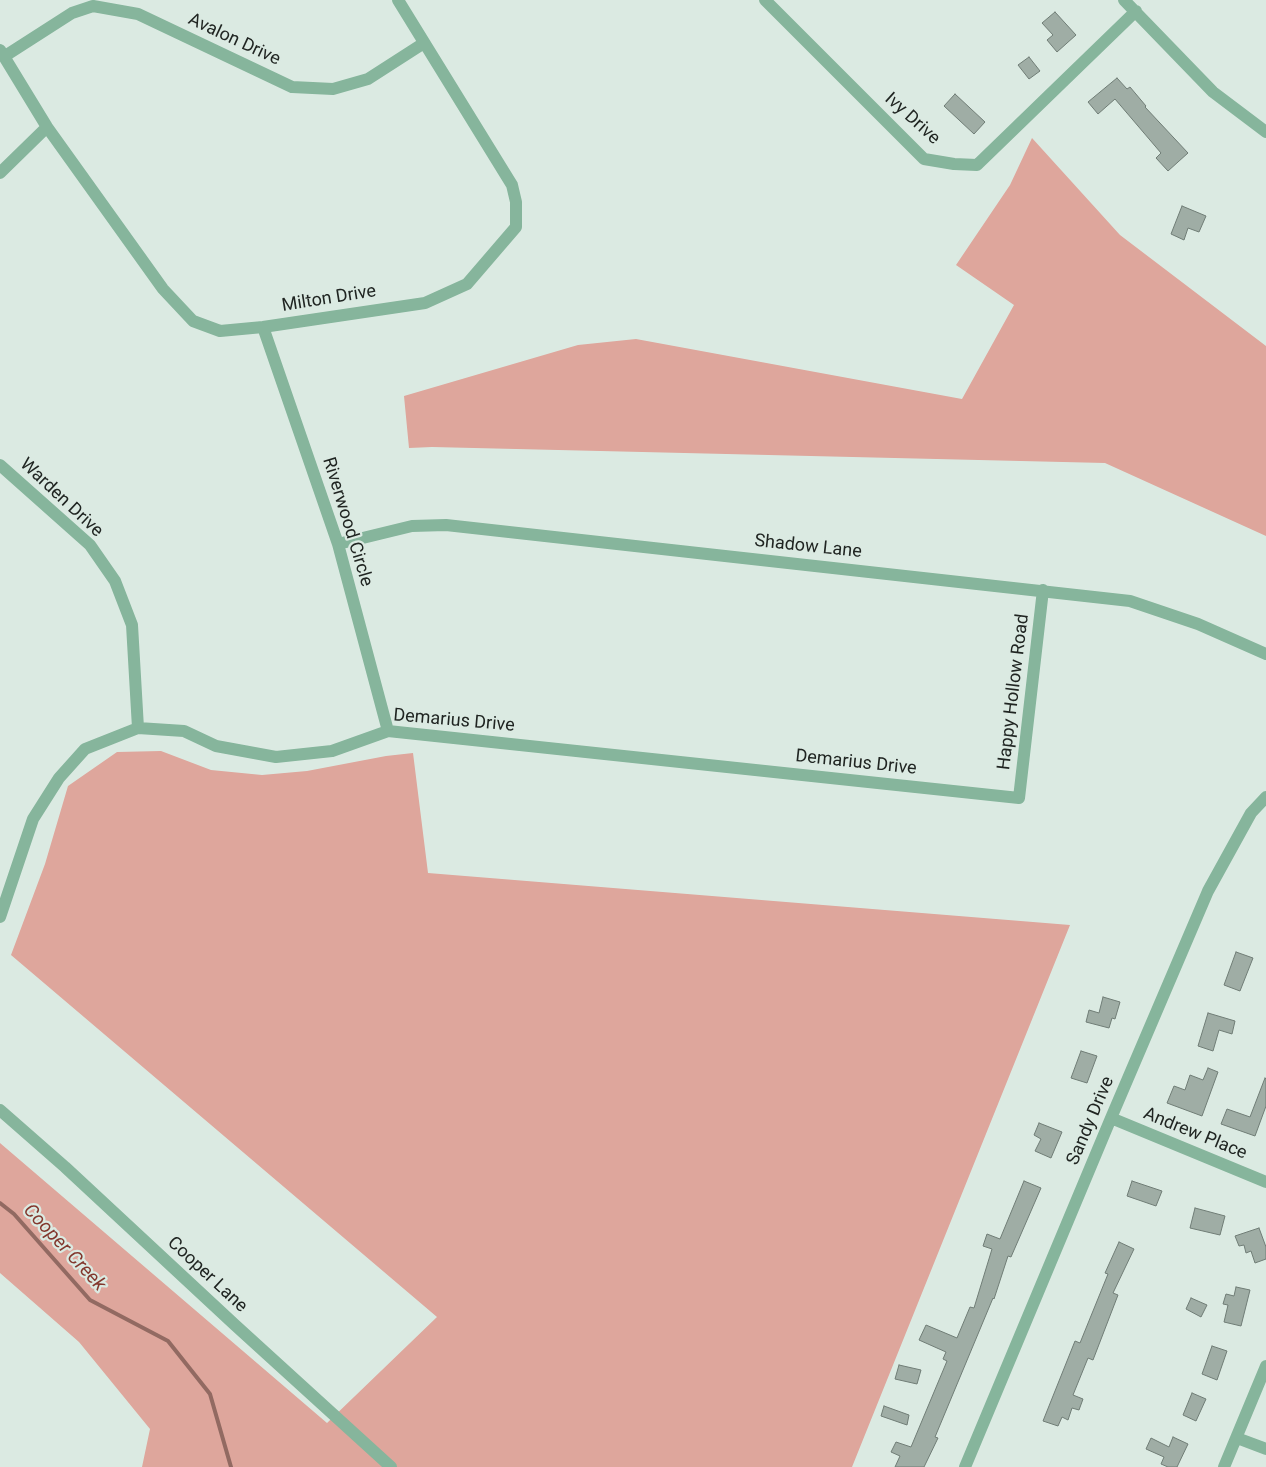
<!DOCTYPE html>
<style>
body{margin:0}
canvas{display:block;background:#dbeae2}
</style>
<canvas width="1266" height="1467"></canvas>
<script>
const ctx = document.querySelector('canvas').getContext('2d');
ctx.lineJoin = 'round';
function fill(path, color) { ctx.fillStyle = color; ctx.fill(path, 'evenodd'); }
const toPath = rows => new Path2D(rows.map(r => 'M' + r).join(''));
function strokePath(path, color, width, dash) { ctx.strokeStyle = color; ctx.lineWidth = width; ctx.lineCap = dash ? 'butt' : 'round'; ctx.setLineDash(dash || []); ctx.stroke(path); }
function label(font, color, halo, rows, align = 'center') {
  ctx.font = font + ' Roboto,sans-serif'; ctx.lineWidth = 4.5; ctx.setLineDash([]); ctx.textBaseline = 'middle'; ctx.strokeStyle = halo; ctx.fillStyle = color; for (const [text, x, y, turn = 0] of rows) {
    ctx.save(); ctx.translate(x, y); ctx.rotate((+turn || 0) * Math.PI / 180); ctx.textAlign = isNaN(turn) ? turn : align; if (halo) ctx.strokeText(text, 0, 0); ctx.fillText(text, 0, 0); ctx.restore();
  }
}
fill(toPath([
 [1032,138,1120,235,1266,346,1266,536,1105,463,432,447,409,448,404,396,578,345,636,339,962,399,1014,305,956,265,1010,185],
 [161,751,211,770,262,775,307,771,386,756,413,753,428,873,1070,925,852,1467,142,1467,150,1429,79,1342,0,1273,0,1143,327,1423,437,1317,11,955,45,864,68,786,117,752]
]), '#dea69c');
strokePath(toPath([
 [0,1203,14,1214,90,1300,168,1341,210,1394,231,1467]
]), '#926a62', 4);
const building = toPath([
 [1055,12,1076,35,1057,52,1047,40,1053,35,1042,23,1055,12],
 [1029,57,1040,71,1029,79,1018,65,1029,57],
 [1117,78,1127,89,1130,87,1146,106,1145,107,1188,153,1168,171,1156,158,1161,153,1115,99,1098,114,1088,102,1117,78],
 [955,94,985,122,974,134,944,106,955,94],
 [1182,206,1206,216,1199,232,1188,228,1184,240,1171,234,1182,206],
 [1236,952,1253,958,1240,991,1224,985,1236,952],
 [1103,997,1120,1002,1115,1019,1112,1018,1109,1028,1086,1022,1089,1010,1099,1013,1103,997],
 [1208,1013,1235,1021,1232,1034,1219,1030,1213,1051,1198,1046,1208,1013],
 [1081,1051,1097,1056,1087,1083,1071,1078,1081,1051],
 [1208,1068,1218,1072,1202,1116,1167,1103,1174,1086,1185,1090,1190,1075,1203,1080,1208,1068],
 [1265,1078,1266,1079,1266,1106,1255,1136,1221,1124,1227,1109,1250,1117,1265,1078],
 [1039,1123,1062,1132,1051,1158,1035,1151,1041,1139,1034,1135,1039,1123],
 [1024,1181,1041,1188,1011,1257,1008,1256,994,1299,993,1298,935,1437,938,1438,924,1467,895,1467,900,1456,891,1452,896,1442,911,1447,947,1361,943,1359,946,1352,919,1340,926,1325,957,1338,970,1307,974,1308,992,1249,983,1246,987,1234,1000,1239,1024,1181],
 [1132,1181,1162,1191,1156,1206,1127,1196,1132,1181],
 [1195,1208,1225,1216,1220,1235,1190,1228,1195,1208],
 [1259,1228,1266,1247,1266,1259,1255,1263,1251,1251,1246,1253,1244,1245,1239,1246,1235,1236,1259,1228],
 [1119,1242,1134,1249,1113,1293,1118,1295,1093,1360,1088,1358,1073,1395,1083,1399,1079,1410,1072,1408,1068,1420,1062,1417,1058,1426,1043,1421,1075,1341,1080,1343,1108,1274,1105,1273,1119,1242],
 [1236,1287,1250,1290,1241,1326,1224,1322,1228,1305,1223,1304,1226,1294,1234,1296,1236,1287],
 [1191,1298,1207,1305,1201,1317,1186,1309,1191,1298],
 [1212,1346,1227,1351,1217,1380,1202,1374,1212,1346],
 [899,1365,921,1370,917,1384,895,1379,899,1365],
 [1192,1393,1206,1399,1196,1421,1183,1415,1192,1393],
 [884,1406,909,1415,907,1425,881,1416,884,1406],
 [1173,1437,1188,1444,1177,1467,1168,1467,1161,1464,1164,1457,1146,1449,1151,1438,1169,1447,1173,1437]
]);
fill(building, '#9fada5');
strokePath(building, '#707d76', 1);
strokePath(toPath([
 [765,0,924,159,954,164,977,165,1136,11],
 [1124,0,1213,92,1266,132],
 [0,50,47,127,163,289,193,321,220,331,263,327,425,303,467,284,516,227,516,202,512,185,398,0],
 [5,56,72,13,93,6,138,14,292,87,333,89,368,79,424,43],
 [0,173,47,127],
 [263,327,338,544,388,731],
 [0,465,90,545,115,581,132,625,138,728],
 [338,544,412,526,446,525,1130,601,1198,624,1266,654],
 [0,917,33,819,59,778,85,749,138,728,184,731,216,746,276,757,332,751,388,731,1019,798,1043,590],
 [0,1110,65,1167,235,1325,391,1467],
 [1111,1118,1266,1182],
 [1237,1438,1266,1449],
 [965,1467,1111,1118,1208,891,1251,813,1266,797],
 [1224,1467,1266,1366]
]), '#86b59c', 12);
label('18px', '#202522', '#dbeae2', [
 ["Avalon Drive",234,40,25],
 ["Ivy Drive",912,119,42],
 ["Milton Drive",329,299,-9],
 ["Warden Drive",61,498,43],
 ["Riverwood Circle",347,522,73],
 ["Shadow Lane",808,547,6],
 ["Happy Hollow Road",1014,692,-83],
 ["Demarius Drive",454,721,5],
 ["Demarius Drive",856,763,6],
 ["Sandy Drive",1091,1121,-67],
 ["Andrew Place",1195,1134,22],
 ["Cooper Lane",207,1275,43]
]);
label('italic 19px', '#83382e', '#dbeae2', [
 ["Cooper Creek",64,1248,47]
]);
</script>
